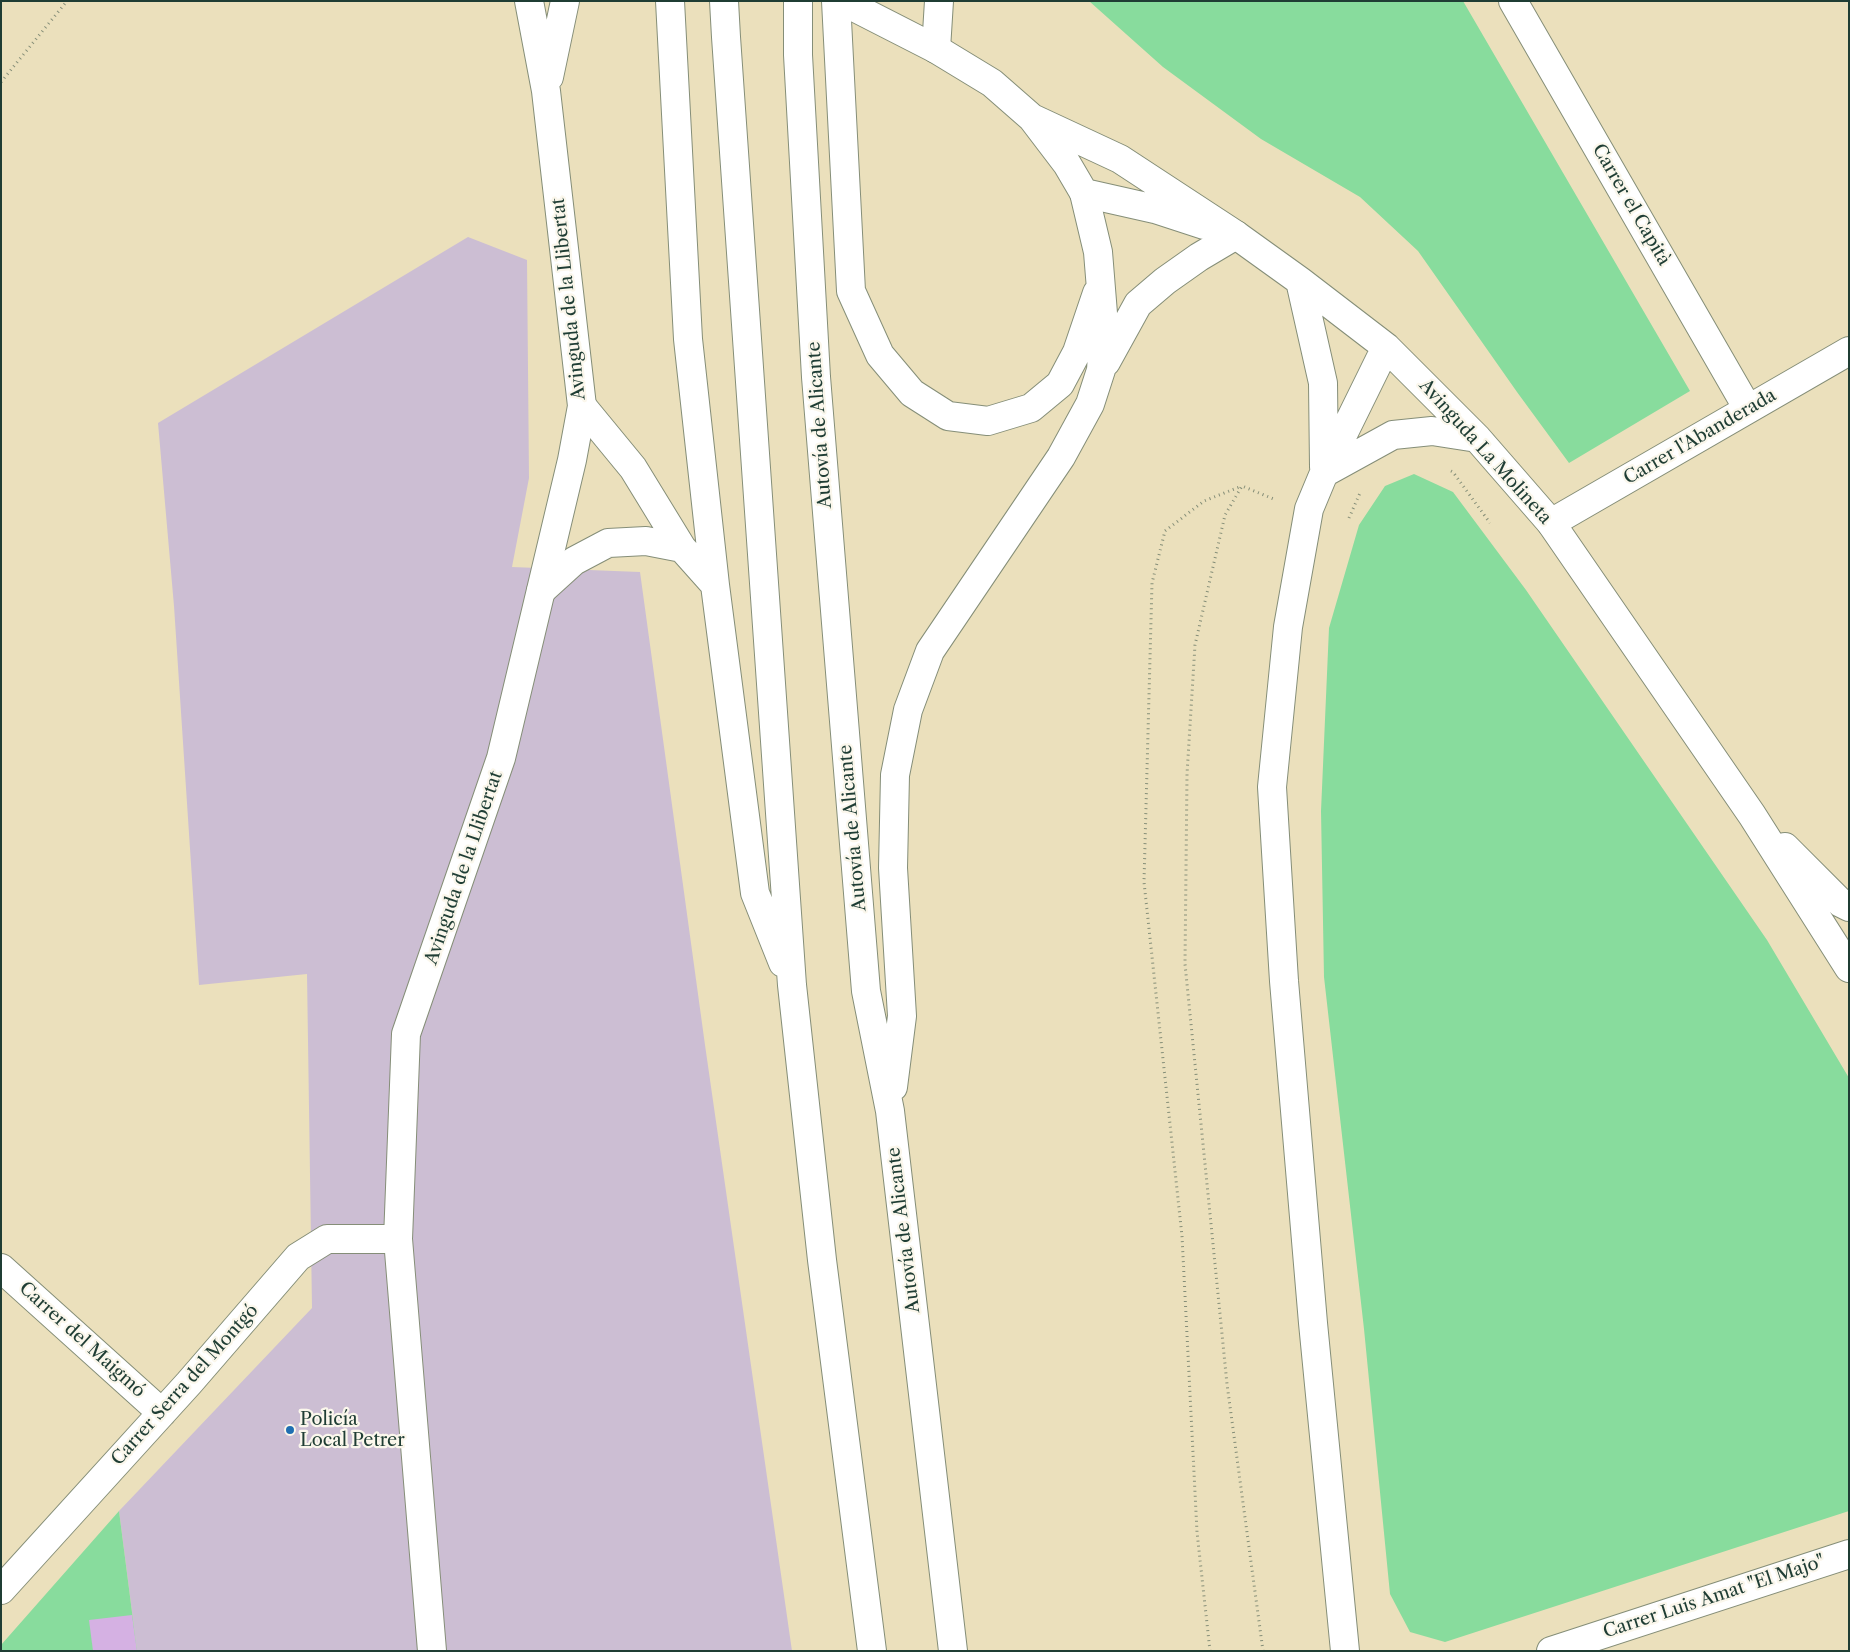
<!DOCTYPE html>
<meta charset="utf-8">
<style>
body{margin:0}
#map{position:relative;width:1850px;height:1652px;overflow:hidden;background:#ebe0bc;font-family:"Libre Caslon Text",serif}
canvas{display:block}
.frame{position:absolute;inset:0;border:2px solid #1f3d34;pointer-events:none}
</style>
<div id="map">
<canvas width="1850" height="1652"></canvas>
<div class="frame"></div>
</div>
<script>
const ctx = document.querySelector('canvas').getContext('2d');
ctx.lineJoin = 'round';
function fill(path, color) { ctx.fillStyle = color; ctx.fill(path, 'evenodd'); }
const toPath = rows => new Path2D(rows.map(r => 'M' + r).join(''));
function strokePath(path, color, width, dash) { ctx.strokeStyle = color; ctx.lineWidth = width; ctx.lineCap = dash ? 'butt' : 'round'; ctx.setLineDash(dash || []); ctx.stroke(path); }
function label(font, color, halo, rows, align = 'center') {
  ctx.font = font + ' "Libre Caslon Text",serif'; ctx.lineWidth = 4.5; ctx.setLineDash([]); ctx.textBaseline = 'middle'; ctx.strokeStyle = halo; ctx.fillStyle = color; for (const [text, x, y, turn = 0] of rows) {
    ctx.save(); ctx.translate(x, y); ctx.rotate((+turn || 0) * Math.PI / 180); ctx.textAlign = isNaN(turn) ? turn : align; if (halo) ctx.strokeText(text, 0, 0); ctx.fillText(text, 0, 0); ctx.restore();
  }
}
fill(toPath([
 [468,237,527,260,529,478,512,567,640,572,705,1045,792,1651,137,1651,119,1511,312,1308,307,974,199,985,174,606,158,423]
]), '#ccbed3');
fill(toPath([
 [1089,1,1463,1,1690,391,1569,463,1517,392,1418,251,1360,197,1261,139,1163,67],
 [1414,474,1453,492,1526,590,1767,940,1849,1078,1849,1511,1445,1642,1410,1632,1390,1594,1364,1329,1324,977,1321,811,1329,628,1359,525,1385,486],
 [119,1511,137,1651,1,1651,1,1645]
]), '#88dc9d');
fill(toPath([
 [132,1615,137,1651,93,1651,89,1620]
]), '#d5b1e3');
const minor = toPath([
 [1513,1,1748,409],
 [936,49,939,1],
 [1551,523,1849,351],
 [1,1268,162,1413],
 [1,1590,189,1383,298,1257,327,1239,398,1239],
 [1551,1651,1849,1554]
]);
const tertiary = toPath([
 [842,1,936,49,992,83,1032,118,1067,164,1084,193,1155,209,1204,225],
 [549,77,565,1],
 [1032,118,1120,159,1236,235,1300,281,1386,347,1477,438,1551,523,1752,815,1849,968],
 [1300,281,1323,383,1324,467],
 [1324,473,1393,435,1432,431,1477,438],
 [1785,847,1841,903,1849,907],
 [432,1651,398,1239,406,1034,501,758,572,460,582,406,546,91,529,1],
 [1345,1651,1313,1323,1284,981,1272,787,1288,627,1309,509,1324,473,1386,347]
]);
const motorway = toPath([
 [670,1,688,339,715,585,755,893,783,963],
 [724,1,726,37,792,985,822,1260,872,1651],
 [798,1,798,55,816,377,866,991,890,1111,953,1651],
 [836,1,851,291,880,355,912,393,948,416,988,421,1031,408,1060,384,1077,352,1097,293],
 [1106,362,1138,304,1165,281,1199,257,1236,235],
 [582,406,633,468,682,548,715,585],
 [541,591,574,561,608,543,646,541,682,548],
 [893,1087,902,1016,893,868,895,775,908,710,930,651,1061,457,1090,404,1101,370,1104,326,1098,252,1084,193]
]);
strokePath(minor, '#858e78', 30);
strokePath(tertiary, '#858e78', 30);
strokePath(motorway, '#858e78', 30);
strokePath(toPath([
 [1,82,67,1],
 [1451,471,1453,472,1490,523],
 [1349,518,1360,493],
 [1210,1651,1197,1532,1182,1236,1144,882,1152,583,1165,531,1204,501,1242,486],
 [1263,1651,1227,1384,1185,964,1187,774,1195,645,1225,515,1242,486,1276,500]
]), '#858e78', 3, [1, 4]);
strokePath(minor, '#fff', 28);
strokePath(tertiary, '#fff', 28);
strokePath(motorway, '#fff', 28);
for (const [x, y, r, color] of [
 [290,1430,5,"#1f6fb2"]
]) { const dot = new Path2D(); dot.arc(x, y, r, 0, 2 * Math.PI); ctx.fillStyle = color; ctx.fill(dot); strokePath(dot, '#fbf7ec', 2); }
label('18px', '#1f3d34', '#fbf7ec', [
 ["Carrer el Capità",1631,205,60],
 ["Avinguda de la Llibertat",569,299,-96],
 ["Autovía de Alicante",820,425,-94],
 ["Carrer l'Abanderada",1700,437,-30],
 ["Avinguda La Molineta",1485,452,48],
 ["Autovía de Alicante",853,828,-95],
 ["Avinguda de la Llibertat",464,868,-71],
 ["Autovía de Alicante",904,1230,-97],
 ["Carrer del Maigmó",82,1340,42],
 ["Carrer Serra del Montgó",185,1385,-48],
 ["Carrer Luis Amat \"El Majo\"",1714,1597,-18]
]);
label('18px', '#1f3d34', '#fbf7ec', [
 ["Policía",300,1420],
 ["Local Petrer",300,1441]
], 'left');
</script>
